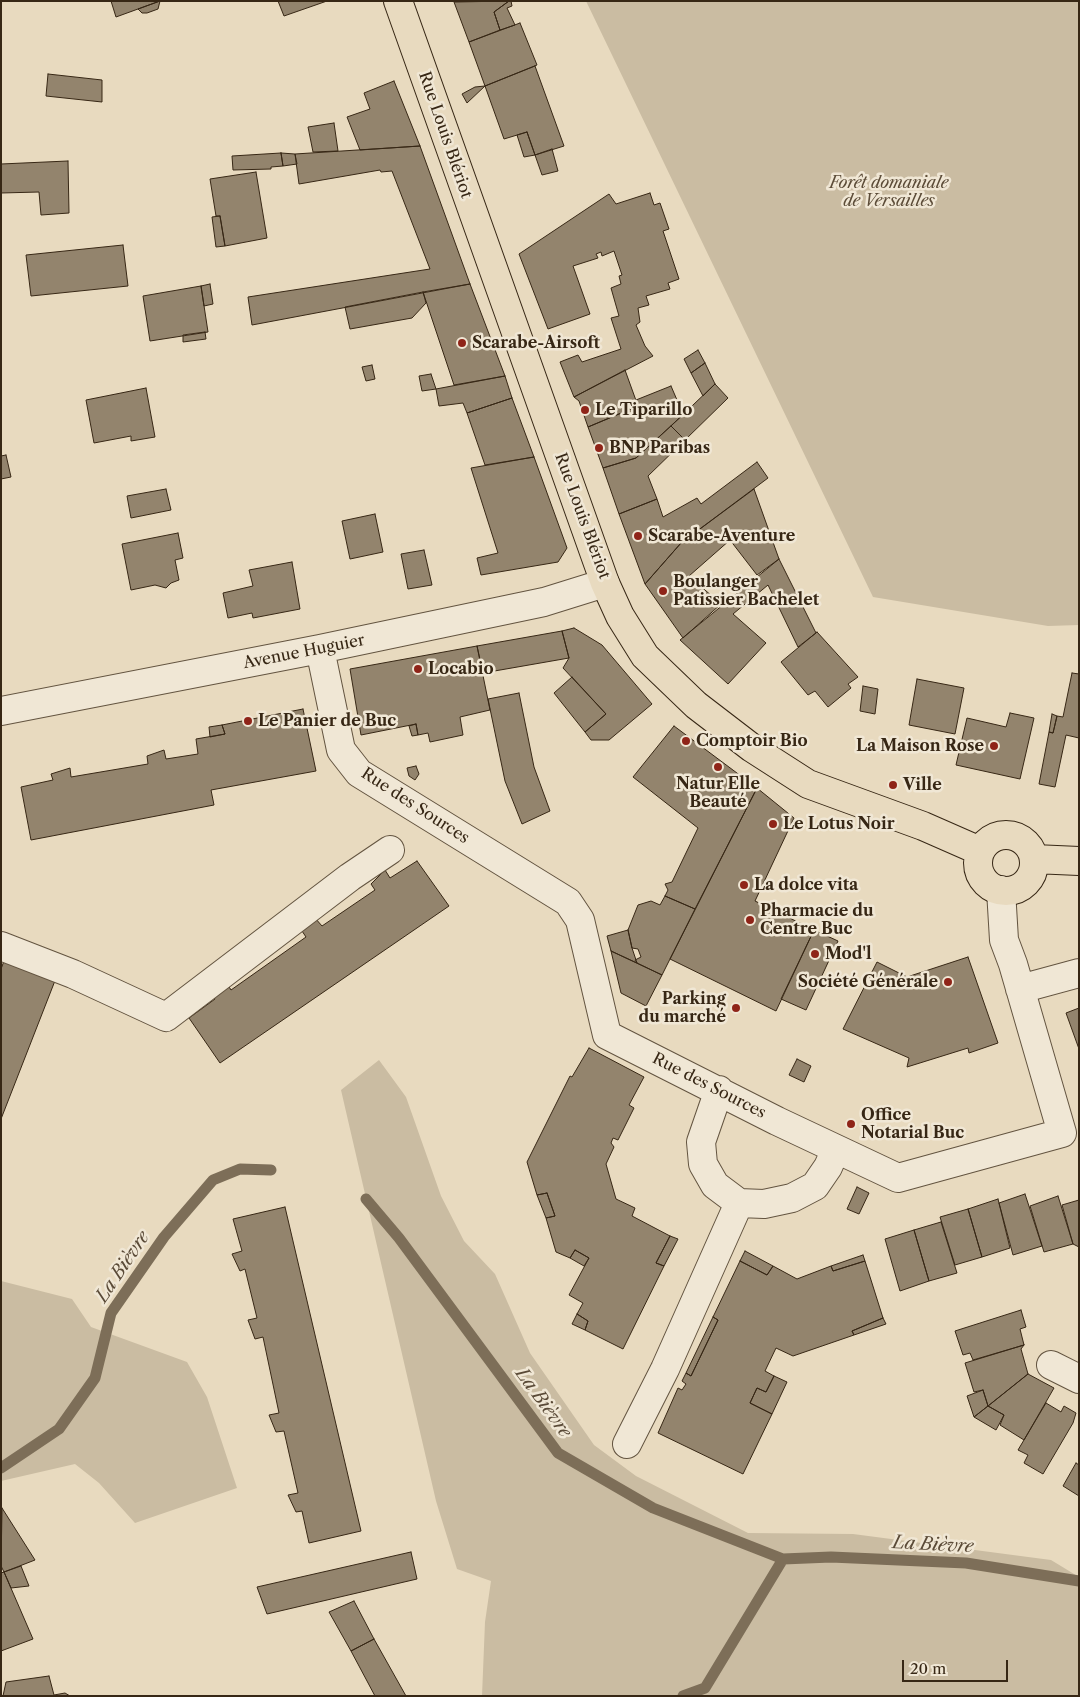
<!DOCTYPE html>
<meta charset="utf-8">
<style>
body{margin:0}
#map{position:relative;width:1080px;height:1697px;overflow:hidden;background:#e8dabf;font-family:"Libre Caslon Text",serif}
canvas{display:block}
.frame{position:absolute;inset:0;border:2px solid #372715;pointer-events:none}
.scale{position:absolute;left:902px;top:1660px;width:106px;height:22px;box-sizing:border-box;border:2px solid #372715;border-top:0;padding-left:6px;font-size:15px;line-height:18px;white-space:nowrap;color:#372715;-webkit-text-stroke:4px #f0e7d5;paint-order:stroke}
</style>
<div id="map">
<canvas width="1080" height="1697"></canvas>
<div class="frame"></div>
<div class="scale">20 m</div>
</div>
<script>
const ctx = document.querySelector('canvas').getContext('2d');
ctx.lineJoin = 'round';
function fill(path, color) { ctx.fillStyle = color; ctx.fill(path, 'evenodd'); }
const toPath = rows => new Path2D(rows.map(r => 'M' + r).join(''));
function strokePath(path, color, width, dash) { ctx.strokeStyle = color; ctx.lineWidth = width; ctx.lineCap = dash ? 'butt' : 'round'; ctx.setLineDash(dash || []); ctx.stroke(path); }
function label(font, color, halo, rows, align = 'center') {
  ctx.font = font + ' "Libre Caslon Text",serif'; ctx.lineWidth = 5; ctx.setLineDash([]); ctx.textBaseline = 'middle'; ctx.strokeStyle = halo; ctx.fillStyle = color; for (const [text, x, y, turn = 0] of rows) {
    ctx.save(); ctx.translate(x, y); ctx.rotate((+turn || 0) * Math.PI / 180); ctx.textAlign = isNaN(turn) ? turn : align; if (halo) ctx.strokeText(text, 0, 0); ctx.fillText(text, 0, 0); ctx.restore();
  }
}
fill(toPath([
 [586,1,1079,1,1079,625,1048,626,873,597],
 [379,1060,406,1097,441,1196,464,1241,495,1274,530,1353,594,1445,636,1476,748,1533,853,1534,1051,1560,1079,1577,1079,1696,482,1696,485,1622,491,1581,457,1569,436,1501,341,1090],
 [1,1281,72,1299,91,1327,187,1362,207,1397,237,1488,135,1523,99,1483,75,1464,1,1481]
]), '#cabca2');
strokePath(toPath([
 [366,1199,399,1238,558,1453,653,1508,783,1559],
 [1,1468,59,1429,95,1378,111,1313,164,1237,213,1180,240,1169,271,1170],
 [683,1696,705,1688,783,1559,831,1557,966,1563,1079,1581]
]), '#7d6e58', 11);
const building = toPath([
 [111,1,160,1,116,17,111,1],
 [160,1,158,9,147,13,142,13,138,9,160,1],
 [278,1,327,1,284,16,278,1],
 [509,1,511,1,512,6,507,8,515,25,500,30,494,12,509,1],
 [509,1,494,12,500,30,469,42,454,2,509,1],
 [520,23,537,65,485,86,469,42,520,23],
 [535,66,564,146,535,155,527,132,504,139,485,86,535,66],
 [48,74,102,80,102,102,46,96,48,74],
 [394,81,420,146,360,150,347,117,370,109,364,93,394,81],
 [485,86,467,103,462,94,475,87,485,86],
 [334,123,338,151,313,152,308,127,334,123],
 [527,132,535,155,524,157,517,135,527,132],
 [420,146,470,284,252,325,248,297,430,269,392,171,381,172,380,170,299,184,295,154,420,146],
 [552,149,558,171,542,175,535,155,552,149],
 [281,153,295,154,297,164,283,166,281,153],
 [281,153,283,166,271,167,271,169,233,170,232,156,281,153],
 [68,161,69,213,41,215,39,192,1,193,1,164,68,161],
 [256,172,267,238,225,246,220,216,216,216,210,179,256,172],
 [650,193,654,205,660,203,669,229,663,231,679,279,668,283,670,289,646,296,649,305,638,308,640,322,636,325,645,346,653,356,574,397,560,362,578,355,582,362,621,349,611,318,619,316,611,288,621,284,619,276,622,275,614,251,602,256,601,252,596,254,598,258,573,266,590,314,548,329,519,254,609,194,616,204,650,193],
 [220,216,225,246,216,247,212,217,220,216],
 [123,245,128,286,31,296,26,255,123,245],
 [210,284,213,304,204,306,201,286,210,284],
 [470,284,505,376,454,385,423,292,470,284],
 [201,286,208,332,150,341,143,296,201,286],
 [423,292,426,303,412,318,350,329,345,307,423,292],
 [205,332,206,339,183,342,183,335,205,332],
 [698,350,705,363,691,373,684,359,698,350],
 [705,363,715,384,703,396,691,373,705,363],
 [372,365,375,379,366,381,362,367,372,365],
 [625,370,638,406,588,427,579,401,574,397,625,370],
 [431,374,436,389,422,391,419,376,431,374],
 [505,376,512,398,467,413,463,403,439,406,436,389,505,376],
 [715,384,728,398,685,440,671,426,715,384],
 [671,386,677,400,687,411,636,458,603,468,588,427,638,406,636,400,671,386],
 [146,388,155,437,131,441,131,436,94,443,86,400,146,388],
 [512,398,534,457,485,465,467,413,512,398],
 [671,426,685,440,648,476,657,499,619,514,603,468,636,458,671,426],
 [6,455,11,477,1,479,1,456,6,455],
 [534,457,567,548,558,562,481,575,477,558,498,553,471,468,534,457],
 [757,462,768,478,681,543,645,584,619,514,657,499,663,517,697,498,701,504,757,462],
 [166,489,171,510,131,518,127,496,166,489],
 [754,489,779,559,757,575,730,540,689,576,721,604,683,638,645,584,681,543,754,489],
 [375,514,383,552,350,559,342,521,375,514],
 [178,533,183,558,175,560,179,580,171,583,166,588,155,585,131,590,122,544,178,533],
 [424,550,432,585,408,589,401,554,424,550],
 [779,559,816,633,798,647,768,585,733,614,766,643,728,684,680,640,779,559],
 [292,562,300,609,253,618,252,613,228,618,223,593,253,586,249,570,292,562],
 [574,628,602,645,652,704,609,740,591,740,585,732,606,714,563,668,569,658,562,631,574,628],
 [562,631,569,658,483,673,477,646,562,631],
 [817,632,858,677,848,684,851,688,828,707,815,691,808,695,781,662,817,632],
 [477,646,490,710,460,717,463,735,430,742,428,733,418,735,416,724,361,735,350,669,477,646],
 [1072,673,1079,674,1079,738,1066,735,1055,787,1039,784,1049,732,1053,733,1057,716,1063,717,1072,673],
 [572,677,606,714,585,732,554,693,572,677],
 [917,679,964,688,955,734,909,725,917,679],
 [863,686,878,689,875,714,860,711,863,686],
 [519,693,534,767,550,811,522,824,505,781,488,699,519,693],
 [303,709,316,771,211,790,214,805,31,840,21,787,53,780,51,774,70,768,71,777,148,764,147,756,164,750,166,759,198,754,196,739,225,734,222,725,303,709],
 [1010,713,1034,718,1020,779,956,765,967,718,1006,727,1010,713],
 [1052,714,1057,716,1053,733,1049,732,1052,714],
 [416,724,418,735,412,736,409,726,416,724],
 [222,725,225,734,210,737,209,727,222,725],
 [674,726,757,788,695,909,665,896,668,890,665,884,672,882,698,828,633,777,674,726],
 [416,766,419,774,415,780,409,776,407,768,416,766],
 [757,788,794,818,755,901,814,930,776,1011,670,959,757,788],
 [417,861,449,906,220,1063,189,1018,215,999,211,993,225,980,231,990,306,937,302,931,315,918,322,926,375,890,371,884,385,870,390,878,417,861],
 [665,896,695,909,662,975,637,963,635,960,641,957,638,949,632,948,628,930,638,905,651,901,660,905,665,896],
 [628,930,632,948,637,963,611,951,607,936,628,930],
 [814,930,838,941,806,1010,781,999,814,930],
 [611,951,662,975,646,1006,621,993,611,951],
 [7,953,58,973,1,1119,1,969,7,953],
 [968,957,998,1043,969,1053,968,1048,907,1067,909,1058,843,1029,877,962,907,977,968,957],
 [1079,1008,1079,1049,1066,1013,1079,1008],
 [589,1048,644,1077,629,1105,634,1108,618,1140,613,1138,611,1143,614,1147,606,1164,616,1199,635,1208,632,1216,670,1236,656,1263,664,1266,623,1349,585,1330,588,1321,577,1314,583,1303,569,1295,589,1258,575,1250,570,1258,556,1252,546,1218,555,1216,547,1193,537,1195,527,1162,570,1076,572,1077,589,1048],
 [797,1059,811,1066,804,1082,789,1075,797,1059],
 [857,1187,869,1193,859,1214,847,1209,857,1187],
 [547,1193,555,1216,546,1218,537,1195,547,1193],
 [1025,1194,1042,1246,1013,1255,999,1203,1025,1194],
 [1058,1196,1073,1244,1044,1252,1030,1206,1058,1196],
 [998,1199,1010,1248,982,1257,968,1209,998,1199],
 [1079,1200,1079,1247,1073,1244,1062,1205,1079,1200],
 [285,1207,361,1531,309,1543,302,1511,296,1512,288,1495,298,1493,284,1431,276,1432,269,1415,279,1413,263,1337,255,1339,248,1320,257,1318,245,1269,240,1271,232,1254,242,1251,233,1219,285,1207],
 [968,1209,982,1257,955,1265,940,1217,968,1209],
 [941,1222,957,1273,929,1281,914,1230,941,1222],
 [914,1230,929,1281,900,1291,885,1239,914,1230],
 [670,1236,678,1239,664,1266,656,1263,670,1236],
 [575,1250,589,1258,584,1266,570,1258,575,1250],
 [745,1251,773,1266,767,1275,740,1261,745,1251],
 [863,1255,865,1261,833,1271,831,1266,863,1255],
 [740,1261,767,1275,773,1266,797,1279,831,1266,833,1271,865,1261,883,1318,852,1331,854,1335,793,1356,776,1348,765,1371,774,1376,766,1392,757,1388,750,1403,772,1414,743,1474,658,1433,678,1388,682,1390,686,1384,682,1381,686,1373,691,1376,718,1320,713,1317,740,1261],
 [1021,1310,1026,1327,1020,1329,1024,1345,973,1360,970,1353,963,1355,955,1331,1021,1310],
 [577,1314,588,1321,585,1330,572,1324,577,1314],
 [713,1317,718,1320,691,1376,686,1373,713,1317],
 [883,1318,886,1324,854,1335,852,1331,883,1318],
 [1024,1345,1021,1349,1028,1374,988,1406,983,1390,974,1392,965,1363,1024,1345],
 [1028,1374,1054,1388,1024,1440,1000,1425,1004,1415,988,1406,1028,1374],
 [774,1376,787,1382,772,1414,750,1403,757,1388,766,1392,774,1376],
 [983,1390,988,1406,974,1417,967,1396,983,1390],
 [1046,1403,1061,1412,1064,1406,1076,1413,1073,1423,1043,1474,1024,1463,1028,1455,1018,1450,1046,1403],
 [988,1406,1004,1415,996,1430,974,1417,988,1406],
 [1076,1463,1079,1465,1079,1496,1063,1486,1076,1463],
 [2,1508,35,1560,4,1572,1,1566,2,1508],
 [411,1552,417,1579,267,1614,257,1587,411,1552],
 [21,1566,29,1586,11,1588,4,1572,21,1566],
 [4,1572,33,1639,1,1651,1,1573,4,1572],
 [354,1601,374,1639,351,1651,329,1612,354,1601],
 [374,1639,406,1696,375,1696,351,1651,374,1639],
 [49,1676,54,1695,65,1693,70,1696,3,1696,6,1682,49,1676]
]);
fill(building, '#93846d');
strokePath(building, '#372715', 1);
const minor = toPath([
 [320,649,341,750,359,773,568,902,580,920,607,1035,777,1121,898,1178,1062,1133,1013,964,1004,940,1001,890],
 [1,711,320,649,544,602,605,583],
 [1,946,73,974,166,1017,350,877,390,850],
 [1020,989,1079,973],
 [719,1090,701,1142,703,1164,715,1185,739,1203,764,1204,792,1198,815,1186,828,1167,836,1149],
 [1051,1365,1079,1379],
 [627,1444,665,1369,739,1203]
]);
const major = toPath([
 [398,1,605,583,620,616,645,656,696,705,752,748,808,784,923,826,980,851],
 '978 863a28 28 0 1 1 56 0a28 28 0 1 1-56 0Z',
 [1034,859,1079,861]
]);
strokePath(minor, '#635440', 30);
strokePath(major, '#372715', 30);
strokePath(minor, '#f0e7d5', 28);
strokePath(major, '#e8dabf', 28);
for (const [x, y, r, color] of [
 [462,343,5,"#8f2418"],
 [585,410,5,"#8f2418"],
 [599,448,5,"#8f2418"],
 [638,536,5,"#8f2418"],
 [663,591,5,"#8f2418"],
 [418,669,5,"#8f2418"],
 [248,721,5,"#8f2418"],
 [686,741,5,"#8f2418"],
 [994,746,5,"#8f2418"],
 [718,767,5,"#8f2418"],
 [893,785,5,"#8f2418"],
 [773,824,5,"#8f2418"],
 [744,885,5,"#8f2418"],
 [750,920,5,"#8f2418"],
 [815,954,5,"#8f2418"],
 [948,982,5,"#8f2418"],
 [736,1008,5,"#8f2418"],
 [851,1124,5,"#8f2418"]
]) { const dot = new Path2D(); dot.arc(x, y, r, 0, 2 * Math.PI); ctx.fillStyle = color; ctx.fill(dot); strokePath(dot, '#f0e7d5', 2); }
label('16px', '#372715', '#f0e7d5', [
 ["Rue Louis Blériot",445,135,71],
 ["Rue Louis Blériot",582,516,70],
 ["Avenue Huguier",304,652,-11],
 ["Rue des Sources",415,806,33],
 ["Rue des Sources",709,1086,27]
]);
label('italic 16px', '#5c4c38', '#f0e7d5', [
 ["Forêt domaniale",889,183],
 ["de Versailles",889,201]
]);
label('bold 16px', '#372715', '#f0e7d5', [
 ["Scarabe-Airsoft",472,343],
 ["Le Tiparillo",595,410],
 ["BNP Paribas",609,448],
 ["Scarabe-Aventure",648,536],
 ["Boulanger",673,582],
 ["Patissier Bachelet",673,600],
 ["Locabio",428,669],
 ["Le Panier de Buc",258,721],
 ["Comptoir Bio",696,741],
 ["La Maison Rose",984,746,"right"],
 ["Natur Elle",718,784,"center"],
 ["Beauté",718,802,"center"],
 ["Ville",903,785],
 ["Le Lotus Noir",783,824],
 ["La dolce vita",754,885],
 ["Pharmacie du",760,911],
 ["Centre Buc",760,929],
 ["Mod'l",825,954],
 ["Société Générale",938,982,"right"],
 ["Parking",726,999,"right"],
 ["du marché",726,1017,"right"],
 ["Office",861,1115],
 ["Notarial Buc",861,1133]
], 'left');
label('italic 18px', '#5a4a37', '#f0e7d5', [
 ["La Bièvre",123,1267,-56],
 ["La Bièvre",543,1403,54],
 ["La Bièvre",933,1545,3]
]);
</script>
